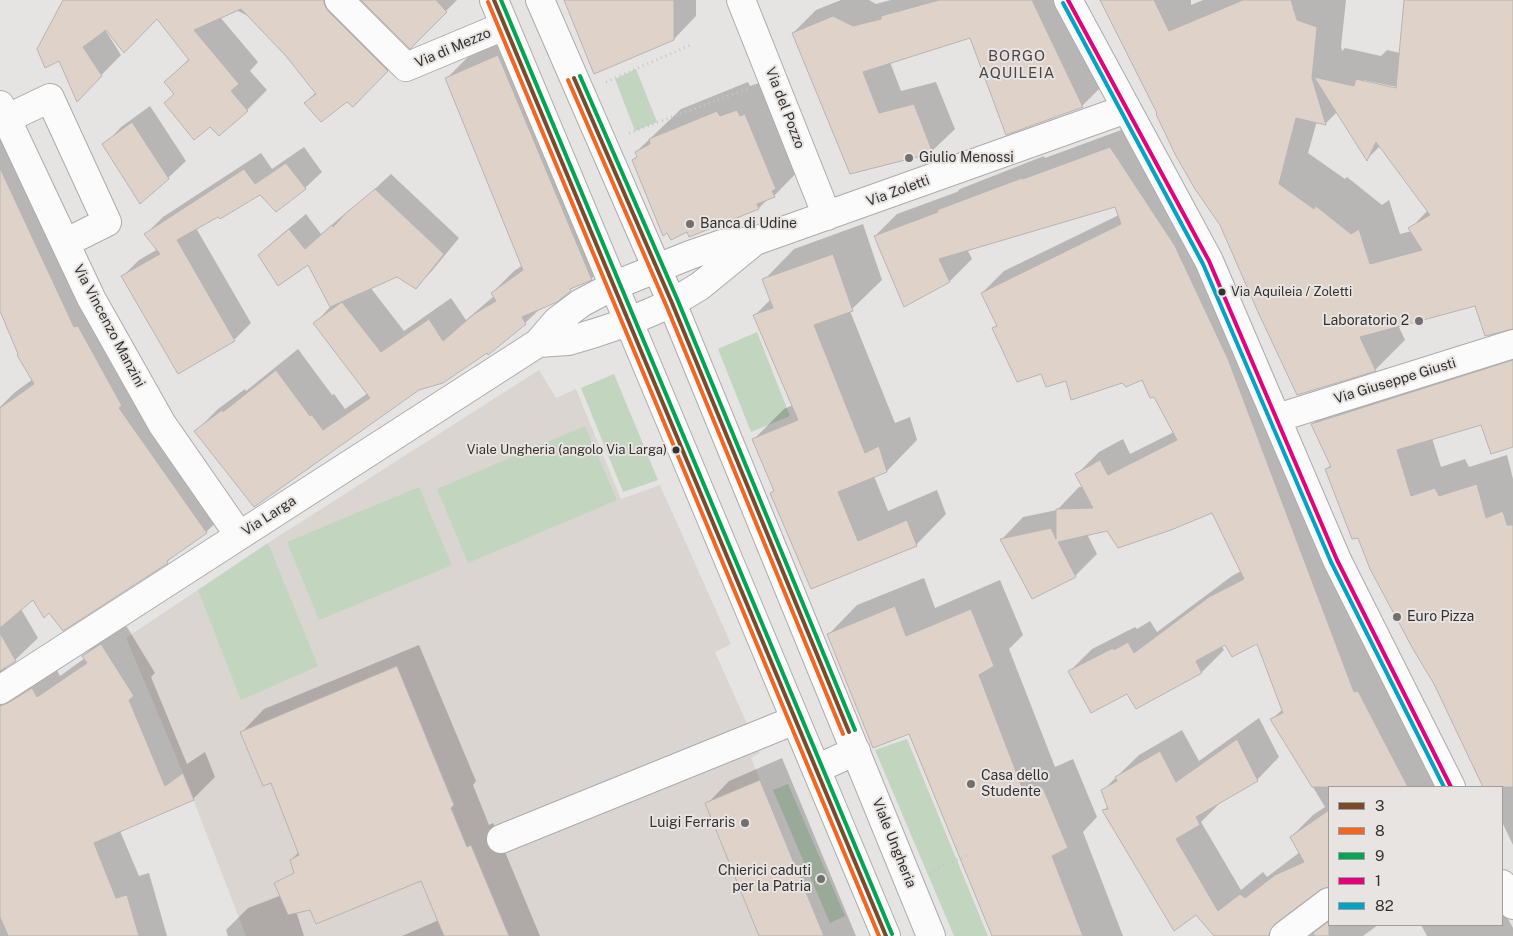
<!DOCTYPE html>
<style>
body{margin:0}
#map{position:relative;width:1513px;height:936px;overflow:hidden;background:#e6e4e3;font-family:"Public Sans",sans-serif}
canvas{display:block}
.legend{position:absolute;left:1328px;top:786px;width:175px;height:140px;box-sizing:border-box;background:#e7e4e2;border:1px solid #9f9d9b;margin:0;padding:6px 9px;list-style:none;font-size:15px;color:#343231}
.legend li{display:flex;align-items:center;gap:10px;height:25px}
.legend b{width:25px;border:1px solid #9f9d9b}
</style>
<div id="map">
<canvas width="1513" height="936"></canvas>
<ul class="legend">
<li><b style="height:6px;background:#7a4b2a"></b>3</li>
<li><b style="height:6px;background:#f26522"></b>8</li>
<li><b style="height:6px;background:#00a651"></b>9</li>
<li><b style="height:6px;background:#e5007d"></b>1</li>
<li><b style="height:6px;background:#03a3c6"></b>82</li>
</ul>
</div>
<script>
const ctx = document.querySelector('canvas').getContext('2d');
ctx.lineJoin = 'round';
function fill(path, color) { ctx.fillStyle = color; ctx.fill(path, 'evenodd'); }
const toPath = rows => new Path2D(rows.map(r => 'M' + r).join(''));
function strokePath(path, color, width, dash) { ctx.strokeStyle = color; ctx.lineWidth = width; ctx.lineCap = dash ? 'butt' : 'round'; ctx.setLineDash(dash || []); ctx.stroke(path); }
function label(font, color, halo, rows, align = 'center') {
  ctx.font = font + ' "Public Sans",sans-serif'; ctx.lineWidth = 4; ctx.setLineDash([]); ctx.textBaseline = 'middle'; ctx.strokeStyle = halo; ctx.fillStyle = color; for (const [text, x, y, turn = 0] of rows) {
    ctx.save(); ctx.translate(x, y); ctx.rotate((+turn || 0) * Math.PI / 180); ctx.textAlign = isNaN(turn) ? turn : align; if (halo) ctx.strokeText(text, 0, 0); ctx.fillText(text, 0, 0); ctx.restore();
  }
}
fill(toPath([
 [539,370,556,398,576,389,621,499,660,485,731,644,715,652,760,753,751,758,824,936,246,936,183,773,126,638,268,543]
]), '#dbd5d1');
fill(toPath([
 [636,69,657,122,635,131,615,79],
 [757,332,790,416,751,432,718,349],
 [614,374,658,480,623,492,581,388],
 [585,426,617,500,468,563,437,489],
 [419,487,452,565,319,620,287,542],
 [268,543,318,666,241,700,198,590],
 [907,739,988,936,954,936,875,750],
 [788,784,845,916,830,923,773,790]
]), '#c1d5bf');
fill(toPath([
 [65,0,357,0,407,50,353,106,347,101,305,103,316,92,300,71,250,17,236,10,220,17,258,62,250,71,267,90,247,110,175,94,166,82,189,59,157,18,104,28,121,55,78,99],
 [363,0,457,0,410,47],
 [565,0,696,0,696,16,674,39],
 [841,0,869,0,876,4,891,0,1065,0,1104,84,1082,106,971,36,890,62,901,91,936,82,955,129,932,151,851,173,793,33,816,10],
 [1101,0,1191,0,1191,5,1203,0,1346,0,1341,47,1342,51,1345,48,1381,56,1387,50,1400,53,1405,0,1513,0,1513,328,1476,304,1398,325,1405,340,1375,370,1221,224,1158,114],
 [1363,80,1402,88,1402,91,1366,83],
 [1337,112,1367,159,1381,145,1428,210,1410,229,1412,231,1400,234,1389,200,1382,205,1347,177,1345,179,1308,153,1317,121,1326,123],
 [520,34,613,257,591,279,575,285,570,290,542,307,525,323,487,352,419,389,255,506,196,431,218,409,245,389,246,391,298,349,332,395,334,394,345,409,368,393,315,323,331,306,308,263,259,256,275,240,306,214,321,234,349,210,350,212,391,174,459,238,431,272,415,288,397,275,370,287,404,331,451,298,466,320,494,296,492,293,514,271,523,265,447,78,469,56],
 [768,80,804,165,774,196,769,198,759,208,690,235,633,160,638,156,636,152,681,109,748,82,750,86],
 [0,95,97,305,229,510,206,532,175,554,167,562,49,612,33,598,21,609,38,638,15,660,7,665,6,668,9,675,55,666,60,676,85,658,83,656,106,634,124,622,155,673,151,677,187,764,205,752,215,777,193,799,120,831,139,876,149,873,167,936,0,936,0,407,14,393,33,379,0,308],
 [150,106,186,161,168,178,104,145,121,127],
 [1132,126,1249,336,1376,671,1380,670,1440,787,1329,787,1329,886,1319,888,1290,912,1266,936,1216,936,1104,810,1108,806,1102,791,1139,755,1182,730,1199,761,1259,718,1279,757,1257,780,1221,802,1201,822,1241,890,1263,872,1267,877,1300,852,1291,837,1313,815,1325,807,1272,719,1283,709,1257,642,1225,643,1221,645,1224,650,1202,672,1128,692,1070,671,1092,649,1135,627,1137,629,1150,621,1157,632,1232,576,1241,571,1212,511,1087,534,1097,554,1075,576,1002,539,1023,517,1057,510,1079,487,1084,487,1077,474,1099,452,1123,439,1130,454,1174,432,1154,395,1143,378,1123,381,1067,380,1041,372,993,329,997,325,982,293,1004,271,1119,215,1116,206,967,249,972,259,950,281,904,305,875,236,897,214,957,192,960,189,1044,156,1045,158],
 [304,147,322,172,305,188,260,194,196,228,251,323,234,340,178,372,122,277,139,260,158,249,146,234,163,217,261,153,272,169],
 [863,224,882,280,850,311,895,423,910,417,917,440,887,471,874,476,888,511,937,490,946,514,916,545,811,587,775,490,754,439,784,409,793,405,755,315,771,299,764,280,794,249],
 [1513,341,1513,446,1482,423,1432,438,1441,467,1465,459,1469,467,1507,455,1513,479,1513,845,1502,822,1502,787,1484,787,1435,683,1359,537,1326,469,1331,465,1313,424,1343,394],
 [924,578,935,608,1000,580,1023,635,1009,649,1055,767,1073,759,1097,817,1083,832,1123,936,994,936,909,732,828,635,857,605],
 [419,645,476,781,473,785,489,825,493,823,540,936,402,936,439,920,422,879,291,860,299,852,272,781,242,732,264,709],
 [782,758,856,936,761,936,707,804,729,781],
 [290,892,304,936,228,936,226,930,248,908],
 [1502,908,1513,928,1513,936,1427,936,1421,925,1502,925],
 [1329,917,1329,925,1378,925,1363,936,1309,936]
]), '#0003');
const building = toPath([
 [63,0,324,0,324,4,328,11,388,71,353,107,347,102,321,122,304,103,316,94,286,56,241,9,194,30,239,84,231,91,248,111,219,136,210,127,194,140,164,103,174,94,164,82,189,60,157,19,124,53,106,30,83,47,102,76,77,102,59,61,45,68,37,49,63,0],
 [361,0,436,0,447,12,410,49,361,0],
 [564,0,674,0,674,40,594,74,564,0],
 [939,0,1032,0,1083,107,1006,135,970,38,863,72,879,113,914,104,933,153,850,174,792,33,833,16,853,26,881,19,881,16,939,0],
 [1100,0,1154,0,1169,31,1243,0,1291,0,1297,20,1317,27,1312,78,1326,125,1296,118,1279,184,1314,209,1316,206,1351,234,1359,229,1370,264,1422,250,1408,228,1430,215,1376,142,1367,161,1314,77,1354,86,1356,79,1396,88,1404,0,1513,0,1513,329,1485,336,1475,306,1360,337,1376,371,1297,395,1258,312,1220,225,1195,189,1176,156,1156,114,1157,113,1100,0],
 [498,55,592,280,570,289,571,291,557,302,522,317,526,324,488,355,487,353,443,383,419,390,254,507,194,431,222,410,223,412,276,370,310,416,312,415,323,430,370,398,313,323,342,302,381,352,429,319,443,341,474,314,496,301,491,293,523,270,445,78,498,55],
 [737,110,740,116,745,114,776,189,772,191,775,197,757,204,759,209,689,237,687,232,671,240,667,233,663,236,632,160,637,157,635,152,650,144,649,139,717,111,720,116,737,110],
 [132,122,169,179,140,204,102,144,132,122],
 [1110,147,1175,246,1228,359,1354,692,1358,691,1408,787,1312,787,1270,719,1283,713,1257,644,1232,657,1225,645,1196,661,1202,673,1136,709,1127,694,1091,713,1068,671,1113,648,1114,650,1128,642,1134,653,1209,597,1244,579,1212,513,1171,530,1118,548,1107,531,1058,542,1076,577,1032,599,1000,539,1051,528,1056,539,1056,509,1093,508,1075,474,1100,460,1108,475,1177,440,1154,397,1150,398,1142,380,1126,387,1122,383,1071,400,1066,381,1046,387,1041,374,1017,382,992,328,997,326,981,293,1121,224,1115,207,939,259,950,282,904,307,874,236,938,212,937,210,1022,178,1023,179,1110,147],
 [286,163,306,189,276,212,260,195,220,219,218,217,177,240,235,341,178,374,121,276,160,254,144,234,244,169,255,184,286,163],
 [0,168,74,327,78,326,122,406,119,408,207,533,167,561,168,563,63,631,49,613,44,618,33,600,0,628,0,408,34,384,17,355,18,354,0,311,0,168],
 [375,189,444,254,416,289,397,277,330,307,308,265,278,286,258,255,289,229,305,249,332,225,333,227,346,213,375,189],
 [833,254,853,311,814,325,865,453,879,446,887,472,838,492,858,541,907,520,917,546,811,589,770,493,774,491,752,439,798,420,753,315,773,308,762,279,833,254],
 [1513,360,1513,447,1491,454,1481,425,1397,450,1411,496,1435,488,1439,496,1477,484,1486,518,1503,511,1507,525,1513,525,1513,787,1483,787,1434,684,1413,649,1370,569,1358,538,1352,539,1325,469,1331,467,1311,424,1513,360],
 [895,606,906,636,971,609,994,666,979,675,1025,795,1043,788,1068,848,1052,856,1083,936,992,936,909,734,873,748,827,634,895,606],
 [0,633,16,661,0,671,0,633],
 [101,644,134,696,129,700,165,786,183,773,194,800,94,843,116,898,127,895,139,936,8,936,0,917,0,706,8,703,32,688,37,697,87,663,82,656,101,644],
 [397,666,454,805,451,808,467,847,471,845,509,936,444,936,421,881,316,924,310,910,288,915,274,883,294,873,290,860,299,855,271,783,263,786,240,732,397,666],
 [1237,739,1258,781,1196,817,1200,825,1176,839,1218,911,1240,894,1245,898,1275,875,1304,862,1290,837,1329,810,1329,887,1320,890,1275,924,1268,936,1214,936,1196,915,1174,931,1102,810,1108,809,1101,790,1117,781,1115,777,1160,751,1176,782,1237,739],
 [760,780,824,936,759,936,705,803,760,780],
 [1329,921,1329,936,1315,936,1313,933,1329,921]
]);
fill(building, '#dfd2c8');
strokePath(building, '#b5b4b3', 1);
const minor = toPath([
 [339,0,406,67,504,26],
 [494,0,886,936],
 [540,0,672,303,931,936],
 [741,0,827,216],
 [1068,0,1209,261,1337,560,1451,787],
 [0,105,91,298,162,424,239,535],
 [6,119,50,98,107,222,65,243],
 [538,343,568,341,595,333,628,322,672,303,700,286,755,241],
 [1277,418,1513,344],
 [0,690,538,343,557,321,581,303,613,286,690,255,722,244,755,241,1126,109],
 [816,769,856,751],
 [501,839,795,720],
 [1502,884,1513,905],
 [1284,936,1329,902]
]);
strokePath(minor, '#adabab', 30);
strokePath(toPath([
 [606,82,693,44],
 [629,133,747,89],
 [1502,837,1506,834],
 [934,870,968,855]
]), '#c5c5c4', 3, [1, 4]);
strokePath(minor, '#fbfbfb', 28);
strokePath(toPath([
 [494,0,886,936],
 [574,78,672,303,849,732]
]), '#7a4b2a', 4);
strokePath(toPath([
 [488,2,879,936],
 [568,80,666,305,843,734]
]), '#f26522', 4);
strokePath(toPath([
 [501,0,892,934],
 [580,76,678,301,855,730]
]), '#00a651', 4);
strokePath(toPath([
 [1068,0,1209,261,1337,560,1451,787]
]), '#e5007d', 4);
strokePath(toPath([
 [1063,3,1203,264,1331,562,1444,787]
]), '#03a3c6', 4);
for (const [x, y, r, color] of [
 [909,158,5,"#72706f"],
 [690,224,5,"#72706f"],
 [1222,292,4.5,"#343231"],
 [1419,321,5,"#72706f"],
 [676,450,4.5,"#343231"],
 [1397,617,5,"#72706f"],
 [971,784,5,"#72706f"],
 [745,823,5,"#72706f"],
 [821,879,5,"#72706f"]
]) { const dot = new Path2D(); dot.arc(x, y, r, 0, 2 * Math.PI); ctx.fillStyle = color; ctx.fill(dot); strokePath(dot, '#e7e4e2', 2); }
label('13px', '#343231', '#e7e4e2', [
 ["Via Aquileia / Zoletti",1231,292],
 ["Viale Ungheria (angolo Via Larga)",667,450,"right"]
], 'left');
label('14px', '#343231', '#e7e4e2', [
 ["Via di Mezzo",453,48,-23],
 ["Via del Pozzo",785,108,69],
 ["Via Zoletti",898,191,-20],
 ["Via Vincenzo Manzini",109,326,62],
 ["Via Giuseppe Giusti",1395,381,-17],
 ["Via Larga",269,516,-33],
 ["Viale Ungheria",894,843,68]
]);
label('14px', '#343231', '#e7e4e2', [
 ["Giulio Menossi",919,158],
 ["Banca di Udine",700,224],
 ["Laboratorio 2",1409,321,"right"],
 ["Euro Pizza",1407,617],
 ["Casa dello",981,776],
 ["Studente",981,792],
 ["Luigi Ferraris",735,823,"right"],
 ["Chierici caduti",811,871,"right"],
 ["per la Patria",811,887,"right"]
], 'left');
ctx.letterSpacing = '1px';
label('15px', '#4b4746', '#e7e4e2', [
 ["BORGO",1017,56],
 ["AQUILEIA",1017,73]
]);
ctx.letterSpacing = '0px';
</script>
